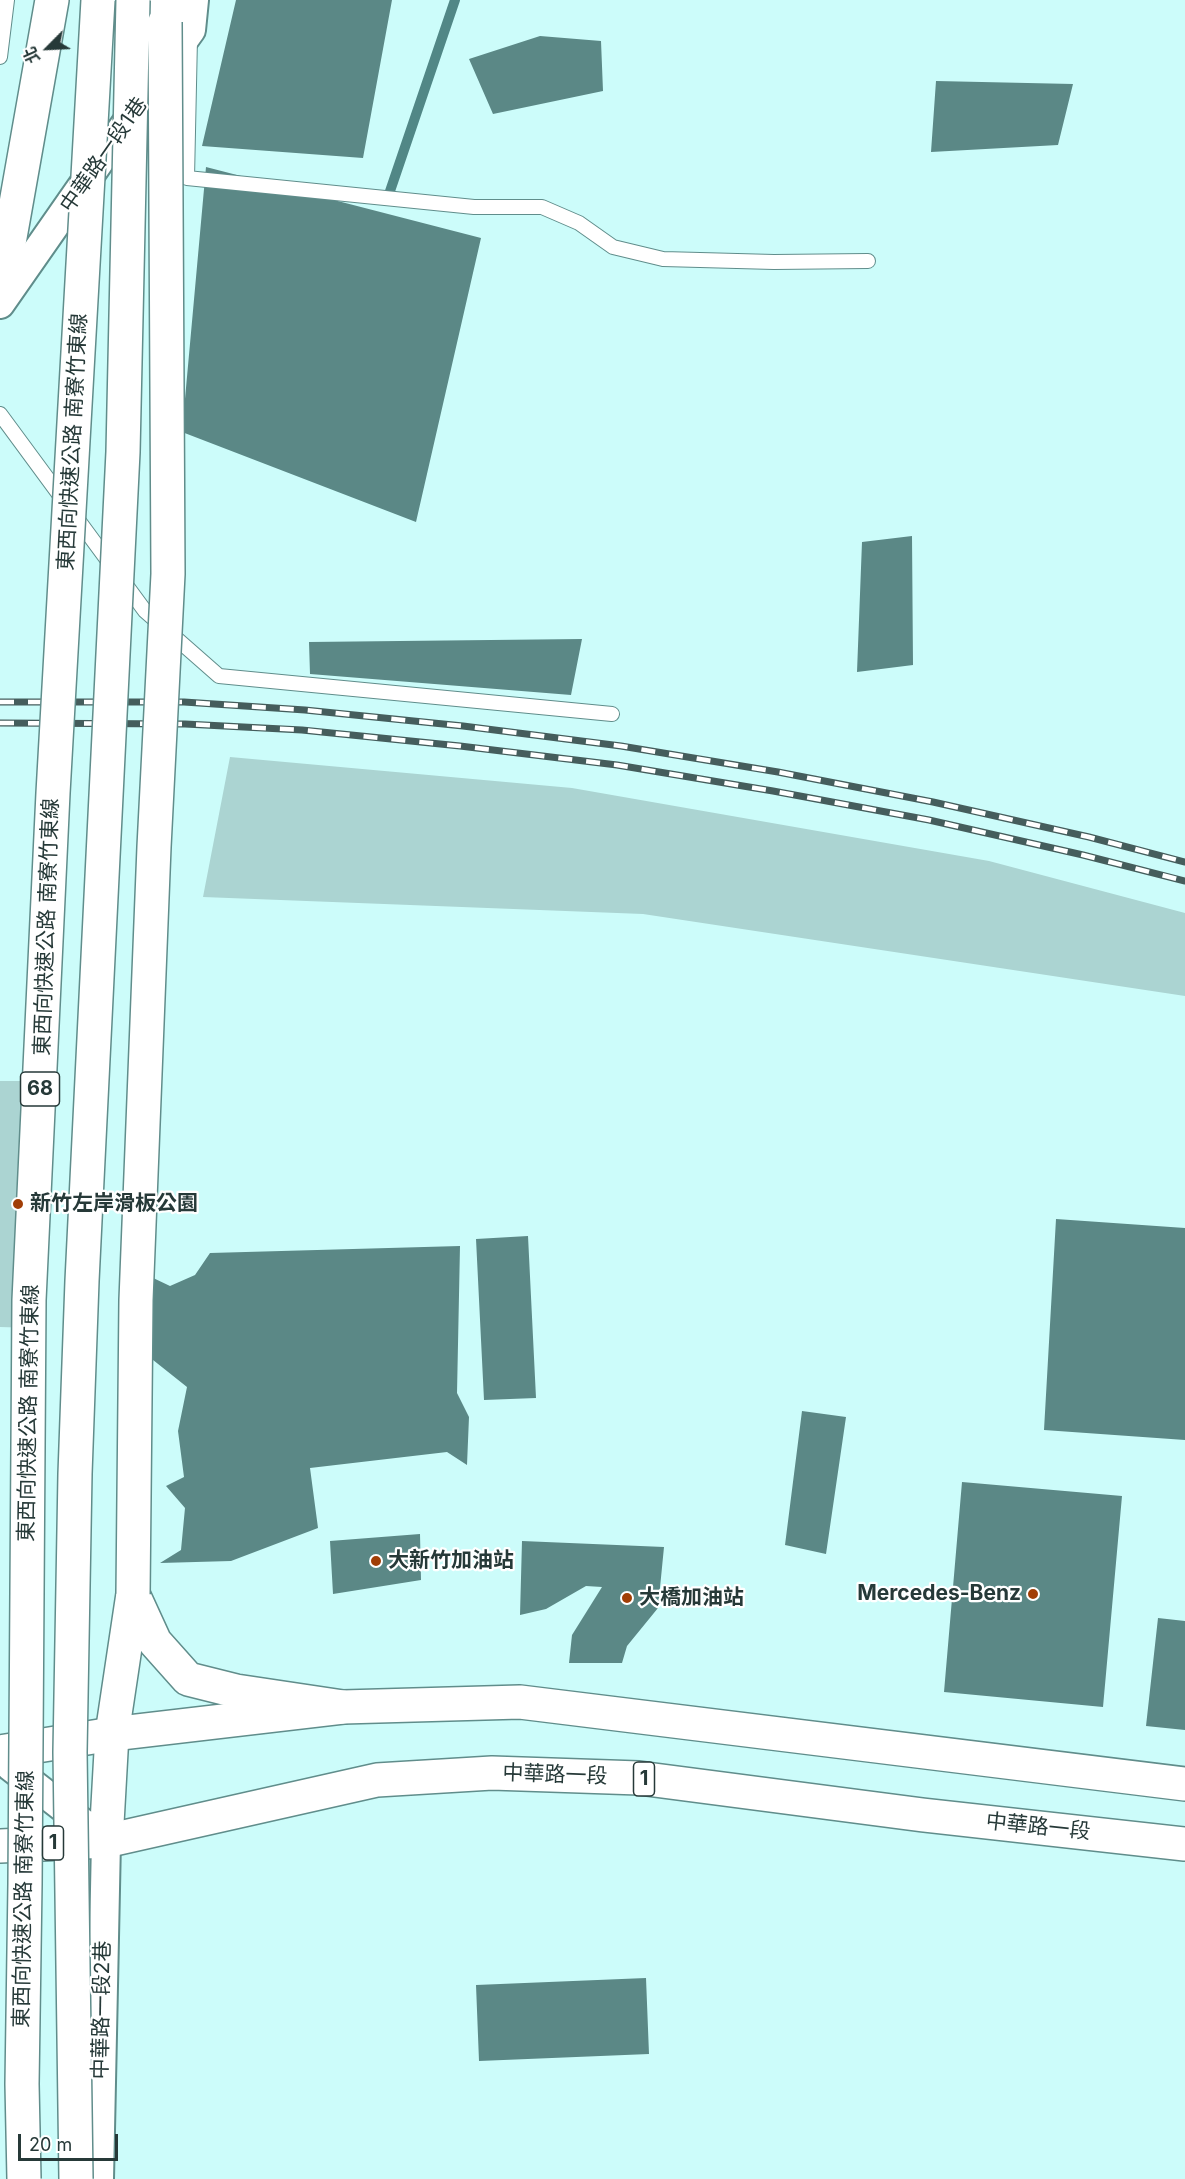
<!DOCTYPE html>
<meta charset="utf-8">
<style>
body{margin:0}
#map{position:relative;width:1185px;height:2179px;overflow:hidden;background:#ccfcfa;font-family:Inter,"Noto Sans TC",sans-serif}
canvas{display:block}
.north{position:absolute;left:18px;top:18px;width:60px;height:60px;-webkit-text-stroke:4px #fff;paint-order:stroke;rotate:246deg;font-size:16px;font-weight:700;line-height:24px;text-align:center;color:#263938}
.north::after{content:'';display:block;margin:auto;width:21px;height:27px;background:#263938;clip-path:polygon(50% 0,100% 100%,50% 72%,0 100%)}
.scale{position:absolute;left:18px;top:2134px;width:100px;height:27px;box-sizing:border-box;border:3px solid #263938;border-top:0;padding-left:8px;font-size:18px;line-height:21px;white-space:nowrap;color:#263938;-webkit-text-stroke:4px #fff;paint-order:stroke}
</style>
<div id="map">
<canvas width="1185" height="2179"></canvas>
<div class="north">北</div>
<div class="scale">20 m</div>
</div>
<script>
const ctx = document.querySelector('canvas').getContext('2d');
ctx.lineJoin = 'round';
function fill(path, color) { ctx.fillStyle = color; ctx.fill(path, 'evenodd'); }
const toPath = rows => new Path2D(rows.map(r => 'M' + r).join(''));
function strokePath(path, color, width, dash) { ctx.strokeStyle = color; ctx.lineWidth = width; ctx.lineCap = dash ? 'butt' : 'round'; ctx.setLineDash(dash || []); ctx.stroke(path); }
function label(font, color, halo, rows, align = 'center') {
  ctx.font = font + ' Inter,"Noto Sans TC",sans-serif'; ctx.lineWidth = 4.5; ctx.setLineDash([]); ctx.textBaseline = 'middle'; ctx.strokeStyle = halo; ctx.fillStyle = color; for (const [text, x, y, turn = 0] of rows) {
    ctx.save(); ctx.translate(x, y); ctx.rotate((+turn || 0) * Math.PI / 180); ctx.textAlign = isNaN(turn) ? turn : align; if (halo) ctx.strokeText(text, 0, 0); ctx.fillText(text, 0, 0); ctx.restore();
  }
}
fill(toPath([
 [230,757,572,788,989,861,1185,913,1185,996,643,914,203,897],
 [0,1081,35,1081,35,1328,0,1327]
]), '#abd4d2');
strokePath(toPath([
 [388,197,455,0]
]), '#518786', 10);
fill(toPath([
 [236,0,392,0,363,158,202,146],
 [540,36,601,41,603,91,493,114,469,59],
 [936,81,1073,84,1058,145,931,152],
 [206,167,481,238,416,522,182,432],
 [912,536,913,665,857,672,862,542],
 [582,639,571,695,310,674,309,642],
 [1056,1219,1185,1228,1185,1440,1044,1430],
 [528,1236,536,1398,484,1400,476,1239],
 [460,1246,457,1393,469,1417,467,1465,447,1452,310,1468,318,1528,231,1561,160,1563,181,1550,185,1508,166,1486,184,1477,178,1431,187,1387,143,1352,149,1276,170,1286,195,1275,210,1253],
 [802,1411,846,1417,826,1554,785,1545],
 [962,1482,1122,1496,1103,1707,944,1692],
 [420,1534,421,1580,333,1594,330,1541],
 [522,1541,664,1547,658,1608,627,1646,622,1663,569,1663,572,1635,602,1587,586,1586,546,1609,520,1615],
 [1158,1618,1185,1621,1185,1730,1146,1726],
 [646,1978,649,2054,479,2061,476,1985]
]), '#5b8886');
const lane = toPath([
 [190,38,187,178,474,207,542,207,579,223,613,247,663,259,774,262,868,261],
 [0,57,7,0],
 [0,414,145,611,219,676,612,714]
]);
const street = toPath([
 [160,73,191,30,194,0],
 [0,304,136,109],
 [11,1767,106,1841,99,2179]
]);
const primary = toPath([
 [0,1752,112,1734,343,1707,520,1702,1185,1784],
 [0,1846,106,1841,377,1780,492,1773,639,1778,923,1815,1185,1844]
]);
const highway = toPath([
 [165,22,166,0],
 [0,294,52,0],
 [133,1594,155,1642,188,1679,236,1691,343,1707],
 [106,1841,112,1734,133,1594]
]);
strokePath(lane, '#608d8b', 16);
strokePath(street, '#608d8b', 32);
strokePath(primary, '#608d8b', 36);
strokePath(highway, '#608d8b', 36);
strokePath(lane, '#fff', 14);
strokePath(street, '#fff', 28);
strokePath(primary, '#fff', 33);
strokePath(highway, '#fff', 33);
const rail = toPath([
 [0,702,184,702,305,710,463,726,621,746,778,772,933,802,1089,837,1185,862],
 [0,723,185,724,302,730,460,746,617,765,773,791,929,820,1083,855,1185,881]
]);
strokePath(rail, '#455d5c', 7);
strokePath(rail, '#fff', 4.5, [14]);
const highwayBridge = toPath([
 [133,1594,136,1300,154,847,168,574,165,22],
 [24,2179,22,2084,25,1884,29,1300,53,793,98,0],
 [76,2179,70,1752,75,1474,82,1281,123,452,133,0]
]);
strokePath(highwayBridge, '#608d8b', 36, []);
strokePath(highwayBridge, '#fff', 33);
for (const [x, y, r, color] of [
 [18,1204,6,"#a13e06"],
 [376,1561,6,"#a13e06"],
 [1033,1594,6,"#a13e06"],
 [627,1598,6,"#a13e06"]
]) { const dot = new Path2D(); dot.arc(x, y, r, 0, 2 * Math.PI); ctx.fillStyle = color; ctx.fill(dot); strokePath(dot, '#fff', 2); }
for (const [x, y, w] of [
 [40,1089,39],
 [644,1779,21],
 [53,1843,21]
]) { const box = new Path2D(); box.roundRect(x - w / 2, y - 17, w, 34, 4.5); ctx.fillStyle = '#fff'; ctx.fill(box); strokePath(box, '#263938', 1.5); }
label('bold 20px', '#263938', null, [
 ["68",40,1089],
 ["1",644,1779],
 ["1",53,1843]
]);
label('21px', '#263938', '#fff', [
 ["中華路一段1巷",104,155,-55],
 ["東西向快速公路 南寮竹東線",73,442,-87],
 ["東西向快速公路 南寮竹東線",47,927,-88],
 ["東西向快速公路 南寮竹東線",29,1413,-89],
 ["中華路一段",555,1775,2],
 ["中華路一段",1038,1827,6],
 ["東西向快速公路 南寮竹東線",24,1899,-89],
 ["中華路一段2巷",102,2010,-89]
]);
label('bold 21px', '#263938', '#fff', [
 ["新竹左岸滑板公園",30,1204],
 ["大新竹加油站",388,1561],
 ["Mercedes-Benz",1021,1594,"right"],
 ["大橋加油站",639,1598]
], 'left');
</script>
